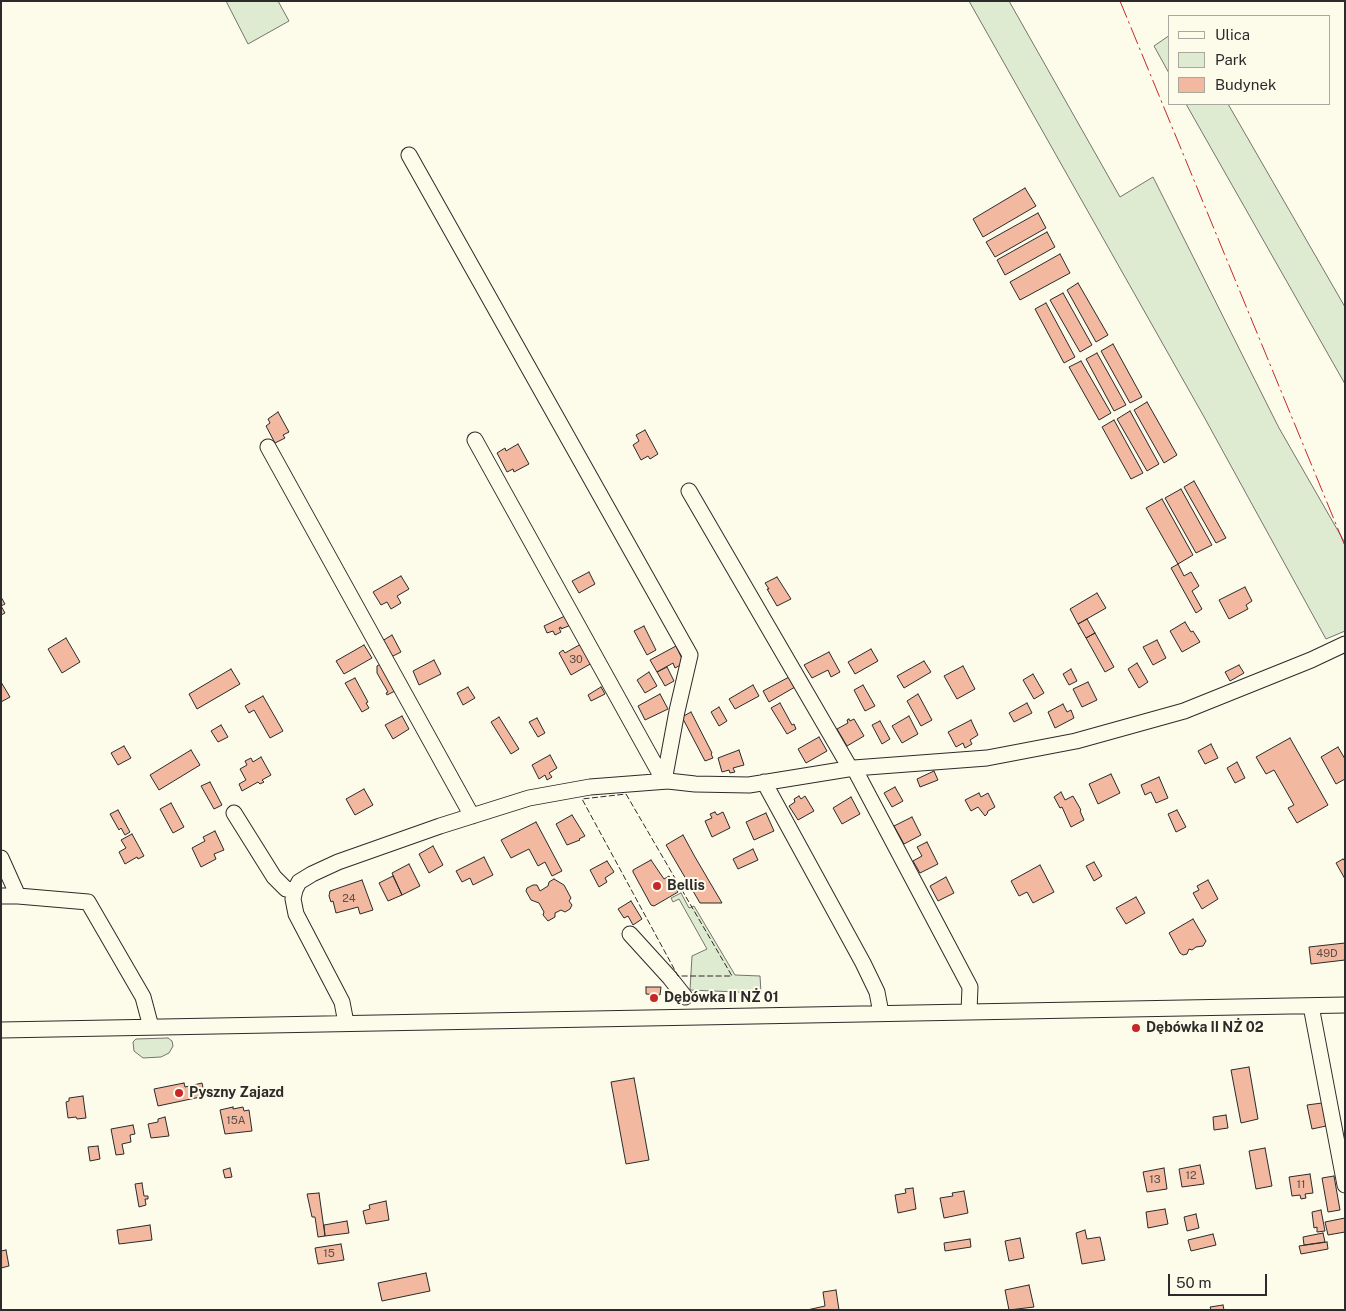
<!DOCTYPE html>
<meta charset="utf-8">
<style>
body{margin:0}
#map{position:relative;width:1346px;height:1311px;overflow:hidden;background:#fdfbea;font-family:"Public Sans",sans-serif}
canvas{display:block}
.frame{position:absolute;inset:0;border:2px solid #2b2b2b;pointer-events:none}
.legend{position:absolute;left:1168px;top:15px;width:162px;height:90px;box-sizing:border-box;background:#fdfbea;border:1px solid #a9a89e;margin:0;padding:6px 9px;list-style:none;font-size:15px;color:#2b2b2b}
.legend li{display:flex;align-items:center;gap:10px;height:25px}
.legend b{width:25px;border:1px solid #a9a89e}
.scale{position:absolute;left:1168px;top:1274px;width:99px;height:22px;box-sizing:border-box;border:2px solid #2b2b2b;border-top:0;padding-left:6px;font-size:15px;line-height:18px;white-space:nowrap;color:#2b2b2b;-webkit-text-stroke:4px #fdfbea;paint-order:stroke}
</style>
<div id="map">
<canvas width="1346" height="1311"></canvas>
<div class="frame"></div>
<ul class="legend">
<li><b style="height:6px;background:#fdfbea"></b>Ulica</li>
<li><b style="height:14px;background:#deebd1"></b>Park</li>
<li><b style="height:14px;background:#f2b8a0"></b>Budynek</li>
</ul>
<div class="scale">50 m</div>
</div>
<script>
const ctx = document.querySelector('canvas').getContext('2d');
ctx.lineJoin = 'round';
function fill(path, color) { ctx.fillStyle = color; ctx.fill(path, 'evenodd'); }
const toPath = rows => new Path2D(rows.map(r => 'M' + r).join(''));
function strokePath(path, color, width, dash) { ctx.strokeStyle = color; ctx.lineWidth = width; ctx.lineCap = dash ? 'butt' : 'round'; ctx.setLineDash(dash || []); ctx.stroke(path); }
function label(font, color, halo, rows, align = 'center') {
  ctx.font = font + ' "Public Sans",sans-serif'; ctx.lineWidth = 4; ctx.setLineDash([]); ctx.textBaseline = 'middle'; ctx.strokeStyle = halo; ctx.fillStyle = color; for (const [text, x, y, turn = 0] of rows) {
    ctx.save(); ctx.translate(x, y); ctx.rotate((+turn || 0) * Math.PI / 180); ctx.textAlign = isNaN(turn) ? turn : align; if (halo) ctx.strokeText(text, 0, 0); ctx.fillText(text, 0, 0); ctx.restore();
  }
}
const green = toPath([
 [226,1,278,1,289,21,248,44,226,1],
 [969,1,1009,1,1120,197,1153,177,1279,428,1345,543,1345,631,1326,639,1203,415,969,1],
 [1170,35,1170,75,1154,46,1170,35],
 [1186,104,1228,104,1345,307,1345,384,1186,104],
 [681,893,689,908,694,906,735,975,760,976,761,993,690,990,692,956,707,949,679,899,673,902,671,898,681,893],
 [168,1038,172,1041,173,1046,169,1053,161,1057,143,1058,134,1051,133,1042,136,1039,168,1038]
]);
fill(green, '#deebd1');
strokePath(green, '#74746e', 1);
const building = toPath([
 [1025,188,1036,206,983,237,973,219,1025,188],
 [1038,213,1046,228,995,257,986,242,1038,213],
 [1047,232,1055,247,1005,275,997,260,1047,232],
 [1060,254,1070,273,1020,300,1010,282,1060,254],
 [1078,283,1108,335,1096,342,1067,290,1078,283],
 [1063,293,1092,345,1080,352,1050,300,1063,293],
 [1046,303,1075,357,1064,363,1035,309,1046,303],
 [1113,344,1142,397,1130,403,1101,351,1113,344],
 [1097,353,1126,405,1114,411,1086,359,1097,353],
 [1081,361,1111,413,1099,420,1069,367,1081,361],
 [1147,402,1177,455,1164,463,1134,410,1147,402],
 [1130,411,1159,464,1147,471,1117,419,1130,411],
 [278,412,289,432,283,435,285,438,275,443,266,426,270,423,268,419,278,412],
 [1114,420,1143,473,1131,479,1102,427,1114,420],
 [645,430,658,454,650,459,648,456,641,460,633,445,639,441,636,435,645,430],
 [518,444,529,464,514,472,513,469,507,472,497,453,505,448,506,451,518,444],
 [1194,481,1226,538,1216,543,1184,487,1194,481],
 [1181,489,1212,545,1196,553,1165,498,1181,489],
 [1162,499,1193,555,1178,564,1146,508,1162,499],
 [1178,564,1184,576,1191,572,1199,586,1192,591,1202,609,1196,613,1171,568,1178,564],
 [589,572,595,584,579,593,572,581,589,572],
 [401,576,409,589,397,596,401,603,391,609,387,602,381,605,373,592,401,576],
 [777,577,791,599,777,606,767,589,769,589,765,583,777,577],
 [1245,587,1252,601,1246,605,1248,609,1229,619,1219,600,1245,587],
 [1097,593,1106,608,1078,624,1070,609,1097,593],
 [1,597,5,604,1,606,5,613,1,615,1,597],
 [567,615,571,625,561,629,561,627,559,628,561,632,555,635,553,631,547,633,544,626,567,615],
 [1087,619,1095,633,1086,638,1078,624,1087,619],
 [1185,622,1191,632,1193,631,1200,642,1182,652,1170,631,1185,622],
 [644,626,656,650,647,655,634,631,644,626],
 [1095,633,1114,667,1105,672,1086,638,1095,633],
 [392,635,401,652,391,657,382,641,392,635],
 [66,638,80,662,62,673,48,649,66,638],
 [1157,640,1166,658,1153,665,1143,647,1157,640],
 [581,644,592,663,571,675,559,653,563,650,565,653,581,644],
 [364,645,372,658,344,674,336,661,364,645],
 [676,646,684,663,675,668,673,663,657,672,650,660,676,646],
 [871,649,878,661,855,674,848,662,871,649],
 [829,652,840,672,831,677,828,670,812,678,804,665,829,652],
 [434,660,441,674,419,685,413,671,434,660],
 [924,661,931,672,904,688,897,676,924,661],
 [382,663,397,690,387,695,386,693,388,692,377,673,377,666,382,663],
 [1137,663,1148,682,1139,688,1128,669,1137,663],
 [1239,665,1244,673,1230,681,1225,672,1239,665],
 [963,666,975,689,957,699,944,676,963,666],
 [667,667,674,681,665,686,657,672,667,667],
 [231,669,240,684,197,709,189,694,231,669],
 [1071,669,1077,681,1069,685,1063,674,1071,669],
 [649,672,657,686,645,693,637,680,649,672],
 [1033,674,1044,693,1034,699,1023,680,1033,674],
 [789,677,795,687,769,702,763,691,789,677],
 [355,678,368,702,366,703,369,708,362,712,345,683,355,678],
 [1,682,10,697,1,702,1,682],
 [1088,682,1097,700,1082,707,1073,689,1088,682],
 [753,685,759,696,735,709,729,699,753,685],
 [863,685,875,706,865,711,854,690,863,685],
 [468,687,475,698,463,705,457,693,468,687],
 [601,687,605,694,591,701,588,695,601,687],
 [660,694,668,709,645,720,638,706,660,694],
 [918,694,932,720,921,726,907,701,918,694],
 [263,696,283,731,270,738,254,710,249,713,245,706,263,696],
 [780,703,792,725,794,724,796,729,787,734,771,708,780,703],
 [1027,703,1032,713,1014,722,1009,713,1027,703],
 [1063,704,1067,712,1071,710,1074,718,1055,728,1048,712,1063,704],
 [719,707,727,721,719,726,711,712,719,707],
 [691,712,712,753,711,754,713,758,705,761,682,717,691,712],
 [402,716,409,729,393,739,385,725,402,716],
 [909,716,918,734,902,743,892,726,909,716],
 [499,717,519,749,511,754,491,722,499,717],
 [537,718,545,733,538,737,529,722,537,718],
 [849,719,850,721,854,719,864,736,847,746,837,729,848,723,847,720,849,719],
 [971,720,978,735,970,740,972,744,965,748,963,743,956,747,948,732,971,720],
 [880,721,890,739,882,744,872,725,880,721],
 [221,725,228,737,218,742,211,731,221,725],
 [819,737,827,751,806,763,798,749,819,737],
 [1290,738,1328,805,1297,823,1288,808,1294,805,1274,770,1266,774,1256,757,1290,738],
 [1211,744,1218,758,1205,764,1198,751,1211,744],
 [124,746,131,758,118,765,111,753,124,746],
 [1338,747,1345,759,1345,779,1336,784,1321,757,1338,747],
 [191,750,200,765,159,790,150,775,191,750],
 [739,750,744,765,733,768,735,772,730,773,729,770,722,772,718,758,739,750],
 [550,755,557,768,549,773,552,777,547,780,545,775,539,779,532,765,550,755],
 [261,757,271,775,262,780,264,782,260,784,258,782,242,791,239,784,246,780,240,769,247,765,245,761,251,758,253,762,261,757],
 [1237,762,1245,778,1235,783,1227,768,1237,762],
 [934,771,938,780,920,787,917,779,934,771],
 [1111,774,1120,793,1098,804,1089,784,1111,774],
 [1159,777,1168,798,1156,803,1151,792,1145,795,1141,785,1159,777],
 [210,782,222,805,214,809,201,786,210,782],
 [895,787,903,801,892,807,884,793,895,787],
 [364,789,373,805,355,815,346,799,364,789],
 [1061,792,1065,800,1073,796,1081,810,1080,811,1084,820,1071,827,1062,807,1060,808,1054,797,1061,792],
 [979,793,981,797,988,793,995,807,988,811,987,814,985,816,978,807,971,811,965,800,979,793],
 [799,796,801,799,805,796,814,811,798,820,789,806,795,802,794,799,799,796],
 [851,797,860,814,842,824,833,808,851,797],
 [171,803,184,827,173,833,160,809,171,803],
 [118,810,130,832,125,835,121,828,119,830,110,814,118,810],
 [1177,810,1186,827,1176,832,1168,814,1177,810],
 [715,812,717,815,723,812,730,828,712,837,705,821,712,818,710,814,715,812],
 [766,813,774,831,754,840,746,822,766,813],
 [572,815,585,836,579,839,580,840,567,845,556,824,572,815],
 [912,817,921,835,904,844,894,826,912,817],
 [536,822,562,871,552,876,545,862,538,866,529,849,511,858,501,840,536,822],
 [215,831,224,850,214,854,216,859,201,867,192,848,205,841,203,837,215,831],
 [132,834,144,856,138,859,137,857,125,864,119,852,126,848,121,840,132,834],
 [683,835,695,857,722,903,700,903,666,845,683,835],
 [927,842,938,864,920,873,913,861,922,856,917,847,927,842],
 [433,846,443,865,429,873,419,854,433,846],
 [753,849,758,860,738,869,733,859,753,849],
 [484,857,493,875,473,885,470,878,462,882,456,871,484,857],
 [1343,859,1345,861,1345,879,1336,863,1343,859],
 [651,860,664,879,669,876,678,892,654,906,651,905,633,872,633,870,651,860],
 [607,861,614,872,605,878,607,882,599,887,590,870,607,861],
 [1094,862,1102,876,1094,881,1086,866,1094,862],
 [409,864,420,886,402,895,392,873,409,864],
 [1040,865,1054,892,1033,903,1027,892,1019,896,1011,881,1040,865],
 [393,876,402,895,388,901,379,883,393,876],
 [946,877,954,893,938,901,930,886,946,877],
 [554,879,564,885,571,898,569,901,572,905,570,909,565,912,561,910,555,913,555,917,548,921,543,915,544,912,539,903,531,900,526,891,527,888,533,885,537,885,540,891,548,886,549,882,554,879],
 [362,880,373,910,360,914,358,907,336,913,333,901,331,902,329,896,330,891,362,880],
 [1208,880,1218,899,1202,909,1193,893,1199,890,1197,886,1208,880],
 [1136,897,1145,913,1126,924,1116,908,1136,897],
 [631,901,642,919,633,925,628,916,624,918,618,909,631,901],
 [1193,919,1206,941,1203,946,1196,947,1192,950,1189,949,1187,954,1183,955,1180,953,1169,933,1193,919],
 [1345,943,1345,960,1311,964,1309,947,1345,943],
 [646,987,661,987,660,995,646,994,646,987],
 [1249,1067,1258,1119,1241,1123,1231,1070,1249,1067],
 [634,1078,649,1160,626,1164,611,1082,634,1078],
 [184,1083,185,1087,202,1083,205,1096,158,1106,154,1089,184,1083],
 [83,1096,86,1118,77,1119,76,1117,68,1118,66,1102,69,1101,69,1098,83,1096],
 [1322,1103,1326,1126,1312,1129,1307,1105,1322,1103],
 [233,1107,233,1109,243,1107,244,1111,249,1110,252,1131,225,1134,220,1110,233,1107],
 [1226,1115,1228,1128,1214,1130,1213,1117,1226,1115],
 [165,1117,169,1136,151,1138,148,1124,158,1122,158,1119,165,1117],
 [133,1125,135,1134,130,1135,131,1142,122,1144,124,1154,116,1155,111,1129,133,1125],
 [98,1146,100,1159,90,1161,88,1147,98,1146],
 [1265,1148,1272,1186,1256,1189,1249,1151,1265,1148],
 [1200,1165,1204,1184,1182,1187,1179,1169,1200,1165],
 [230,1168,232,1177,225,1178,223,1170,230,1168],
 [1164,1168,1167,1189,1147,1192,1143,1172,1164,1168],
 [1310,1174,1313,1193,1305,1194,1306,1198,1301,1199,1300,1195,1292,1196,1289,1177,1310,1174],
 [1334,1176,1340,1210,1328,1212,1322,1178,1334,1176],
 [142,1183,144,1196,148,1196,148,1199,145,1199,146,1205,139,1207,135,1184,142,1183],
 [913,1188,916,1209,898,1213,895,1195,906,1193,905,1189,913,1188],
 [964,1191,968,1213,944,1218,940,1198,953,1196,952,1193,964,1191],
 [319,1193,325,1236,318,1237,315,1217,312,1217,307,1194,319,1193],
 [386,1201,389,1220,366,1224,363,1211,370,1209,369,1205,386,1201],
 [1165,1209,1168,1224,1148,1228,1146,1212,1165,1209],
 [1321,1210,1325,1231,1317,1232,1317,1227,1314,1228,1312,1212,1321,1210],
 [1196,1214,1199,1228,1187,1231,1184,1217,1196,1214],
 [1345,1218,1345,1232,1328,1235,1325,1222,1345,1218],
 [347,1221,349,1233,325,1236,324,1225,347,1221],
 [150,1225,152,1240,119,1244,117,1230,150,1225],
 [1085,1230,1087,1239,1100,1237,1105,1260,1082,1264,1076,1233,1085,1230],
 [1323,1233,1325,1242,1304,1245,1303,1237,1323,1233],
 [1213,1234,1216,1245,1191,1251,1188,1240,1213,1234],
 [1020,1238,1024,1258,1009,1261,1005,1241,1020,1238],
 [970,1239,971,1247,945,1251,944,1243,970,1239],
 [1327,1242,1328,1249,1301,1254,1299,1246,1327,1242],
 [341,1244,344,1260,318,1264,315,1248,341,1244],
 [6,1250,9,1266,1,1268,1,1251,6,1250],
 [426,1273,430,1291,382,1301,378,1283,426,1273],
 [1029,1285,1034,1307,1009,1310,1005,1290,1029,1285],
 [836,1290,839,1310,807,1310,825,1306,823,1292,836,1290],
 [1223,1305,1224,1310,1211,1310,1210,1307,1223,1305]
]);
fill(building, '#f2b8a0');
strokePath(building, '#2b2b2b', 1);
const minor = toPath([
 [409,155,690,655,677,711,664,781],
 [475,440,664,781],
 [268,447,472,816],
 [689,491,850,768],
 [854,768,970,987,969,1011],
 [764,782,863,963,877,992,881,1013],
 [234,813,274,877,286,889,295,890],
 [1,858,18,896,88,902,143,997,151,1027],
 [1,896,18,896],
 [630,934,670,978,685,997],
 [1311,1006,1345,1185],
 [346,1023,342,1002,296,914,293,899,295,890,299,882,312,874,338,862,440,826,529,798,590,787,668,781,695,784,749,785,854,768,987,758,1076,741,1184,711,1311,660,1345,644],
 [1,1030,1345,1005]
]);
strokePath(minor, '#2b2b2b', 17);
strokePath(minor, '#fdfbea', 15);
strokePath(toPath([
 [626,794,732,976,678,976,582,799,626,794]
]), '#2b2b2b', 1, [6, 2.5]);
strokePath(toPath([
 [1120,1,1345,546]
]), '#c62828', 1, [18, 4, 2.5, 4]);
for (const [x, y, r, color] of [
 [657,886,5,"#c62828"],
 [654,998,5,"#c62828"],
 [1136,1028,5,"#c62828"],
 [179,1093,5,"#c62828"]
]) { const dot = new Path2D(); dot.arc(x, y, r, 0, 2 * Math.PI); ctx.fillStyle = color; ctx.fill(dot); strokePath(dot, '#fdfbea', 2); }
label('11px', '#5d4e48', null, [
 ["30",576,660],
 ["24",349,899],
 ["49D",1327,954],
 ["15A",236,1121],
 ["12",1191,1176],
 ["13",1155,1180],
 ["11",1301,1185],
 ["15",329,1254]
]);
label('bold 14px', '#2b2b2b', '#fdfbea', [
 ["Bellis",667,886],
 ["Dębówka II NŻ 01",664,998],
 ["Dębówka II NŻ 02",1146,1028],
 ["Pyszny Zajazd",189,1093]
], 'left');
</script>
